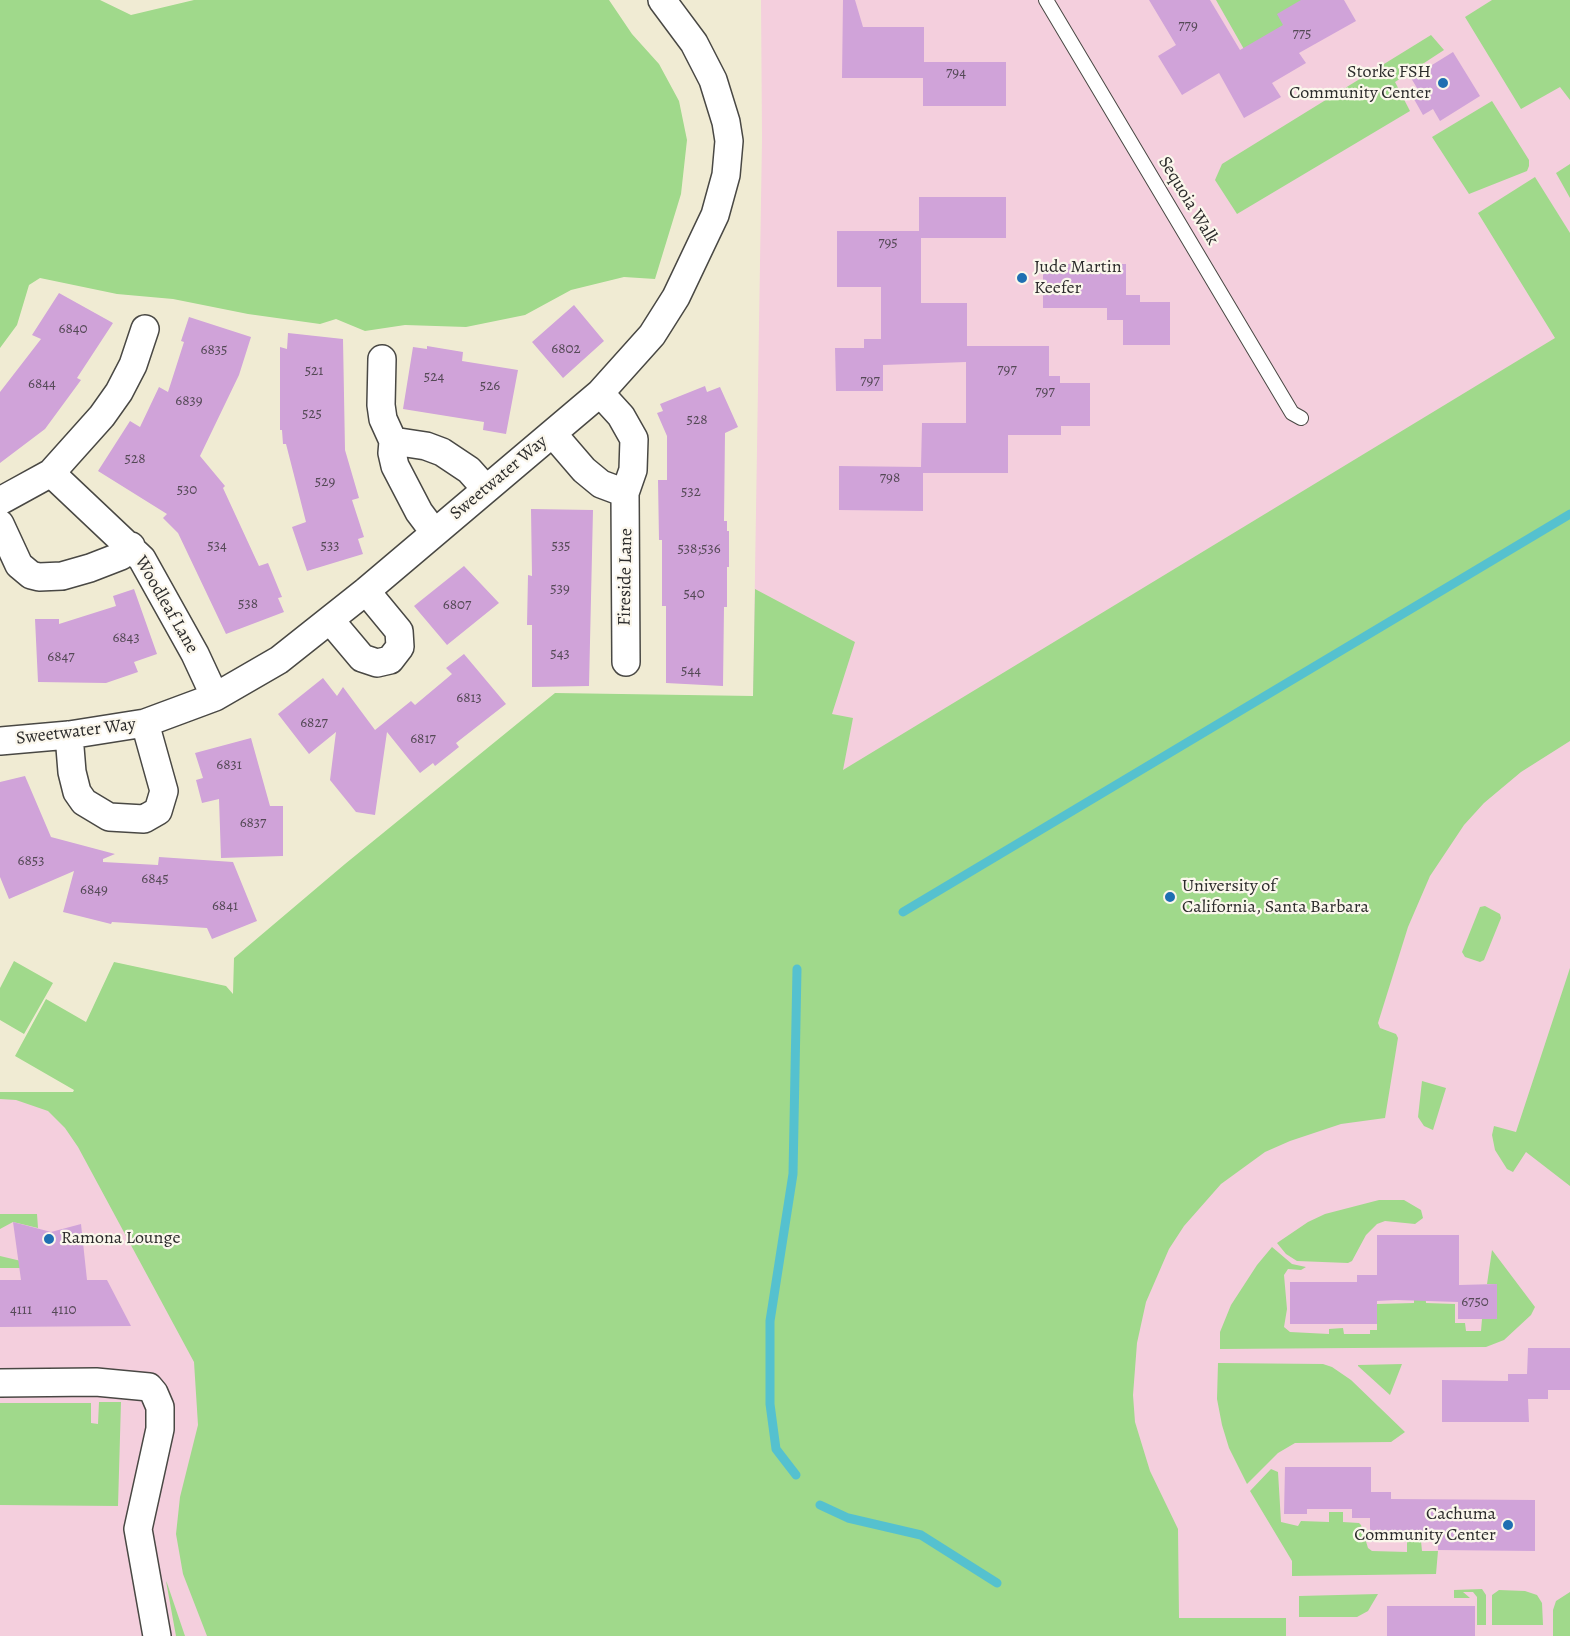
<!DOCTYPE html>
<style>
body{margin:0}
canvas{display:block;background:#f0ebd3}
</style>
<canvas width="1570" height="1636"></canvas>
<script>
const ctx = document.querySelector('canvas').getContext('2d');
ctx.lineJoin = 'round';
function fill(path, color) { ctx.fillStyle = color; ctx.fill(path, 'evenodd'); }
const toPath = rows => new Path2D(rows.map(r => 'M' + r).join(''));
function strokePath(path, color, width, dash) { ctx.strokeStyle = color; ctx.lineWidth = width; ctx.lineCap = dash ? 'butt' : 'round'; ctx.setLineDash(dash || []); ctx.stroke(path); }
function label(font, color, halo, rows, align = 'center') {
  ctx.font = font + ' Alegreya,serif'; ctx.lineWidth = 4.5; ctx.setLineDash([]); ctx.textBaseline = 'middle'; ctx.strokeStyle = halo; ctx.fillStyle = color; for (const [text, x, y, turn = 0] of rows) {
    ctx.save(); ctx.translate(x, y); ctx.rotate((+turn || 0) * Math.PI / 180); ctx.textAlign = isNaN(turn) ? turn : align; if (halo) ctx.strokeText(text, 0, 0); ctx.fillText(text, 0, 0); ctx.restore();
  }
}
fill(toPath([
 [761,0,1570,0,1570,1636,0,1636,0,1093,172,1093,753,696,762,139]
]), '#f4cfdd');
fill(toPath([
 [0,0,100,0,131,15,194,0,609,0,632,34,659,64,679,101,687,140,681,194,655,279,624,277,571,290,525,315,466,327,405,325,365,331,336,319,320,324,248,314,173,299,117,294,40,278,29,285,17,325,0,348],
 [1216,0,1335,0,1245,51],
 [1492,0,1570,0,1570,100,1560,87,1521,109,1465,17],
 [1431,35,1444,50,1395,82,1410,111,1237,214,1215,180,1222,164],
 [1492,101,1529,160,1529,166,1527,171,1469,194,1432,137],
 [1570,164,1570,198,1556,173],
 [1535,177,1570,233,1570,741,1521,772,1484,803,1464,825,1430,876,1408,927,1378,1023,1380,1028,1396,1034,1398,1038,1385,1118,1341,1124,1290,1141,1265,1152,1221,1184,1184,1226,1169,1249,1146,1302,1137,1343,1133,1395,1135,1422,1150,1471,1178,1529,1179,1618,1286,1618,1286,1636,207,1636,183,1574,176,1534,180,1497,198,1425,194,1362,78,1147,65,1128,48,1111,16,1100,0,1099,0,1092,73,1092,74,1090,15,1056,46,999,86,1022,114,962,226,986,233,994,234,958,345,864,555,693,753,696,755,589,855,642,832,714,853,718,843,770,1555,338,1478,213],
 [1485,906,1500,914,1501,918,1484,960,1480,962,1465,957,1462,952,1480,907],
 [14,961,53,983,24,1034,0,1020,0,988],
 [1570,968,1570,1186,1526,1152,1513,1172,1507,1169,1495,1150,1492,1135,1494,1126,1516,1132],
 [1422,1081,1446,1088,1433,1130,1424,1126,1418,1117],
 [1379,1200,1404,1200,1421,1210,1423,1218,1415,1224,1385,1221,1377,1224,1366,1235,1352,1261,1348,1263,1297,1261,1286,1254,1277,1243,1308,1222,1325,1214],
 [0,1214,37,1214,38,1228,13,1222,0,1229],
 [1272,1247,1292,1264,1306,1267,1301,1270,1288,1269,1284,1275,1287,1309,1284,1327,1290,1332,1329,1334,1329,1329,1343,1328,1344,1334,1370,1334,1370,1330,1377,1330,1377,1304,1414,1303,1414,1292,1425,1292,1426,1303,1455,1304,1455,1323,1465,1323,1466,1331,1481,1331,1482,1319,1497,1319,1497,1284,1487,1284,1492,1250,1535,1307,1531,1315,1504,1340,1486,1347,1220,1349,1220,1332,1231,1305,1257,1265],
 [0,1256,38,1265,36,1268,0,1268],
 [1218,1363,1323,1364,1332,1367,1351,1380,1405,1432,1391,1442,1295,1443,1278,1453,1247,1484,1229,1448,1222,1425,1217,1399],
 [1402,1364,1390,1395,1358,1366,1358,1365],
 [99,1402,121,1402,118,1506,0,1505,0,1403,91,1403,91,1423,98,1424],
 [1271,1469,1278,1472,1281,1522,1298,1526,1301,1521,1329,1522,1329,1512,1343,1512,1343,1522,1359,1523,1361,1525,1368,1548,1372,1551,1407,1552,1407,1541,1421,1541,1422,1551,1438,1551,1436,1574,1292,1576,1292,1561,1250,1491],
 [166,1581,167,1583,185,1636,176,1636],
 [1482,1589,1486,1595,1486,1625,1477,1625,1477,1597,1473,1592,1463,1592,1470,1598,1454,1598,1454,1590],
 [1499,1590,1525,1591,1537,1595,1542,1603,1543,1625,1492,1625,1492,1595],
 [1570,1592,1570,1636,1553,1636,1553,1610,1556,1601],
 [1378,1594,1368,1611,1357,1617,1299,1617,1299,1596]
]), '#a0d98b');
strokePath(toPath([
 [903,912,1570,514],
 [796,1475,776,1449,770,1404,770,1321,793,1174,797,969],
 [820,1505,848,1518,921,1535,997,1583]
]), '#55c1cf', 9);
fill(toPath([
 [843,0,855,0,863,27,924,27,924,62,1006,62,1006,106,923,106,923,78,842,78],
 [1149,0,1210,0,1240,50,1283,25,1277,14,1301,0,1344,0,1356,21,1299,53,1306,63,1272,83,1281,97,1244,118,1219,73,1182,95,1158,56,1176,45],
 [1453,52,1480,96,1440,121,1433,109,1423,115,1410,92,1417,88,1411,78],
 [919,197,1006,197,1006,238,921,238,921,303,967,303,967,346,1049,346,1049,376,1060,376,1060,383,1090,383,1090,426,1061,426,1061,435,1008,435,1008,473,923,473,923,511,839,510,839,466,921,467,922,423,966,423,966,362,883,365,883,391,836,391,835,348,864,348,864,339,881,339,881,287,837,287,837,231,919,231],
 [1043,264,1126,264,1126,295,1140,295,1140,302,1170,302,1170,345,1123,345,1123,320,1107,320,1107,308,1043,308],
 [59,293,113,323,77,378,81,380,45,429,0,463,0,392,41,339,32,335],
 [574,305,604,341,563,378,532,342],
 [189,317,251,337,239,375,200,456,225,486,223,488,259,566,268,563,282,597,278,598,284,612,226,634,178,533,163,518,167,514,98,471,130,421,140,427,159,387,168,392,184,342,181,341],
 [288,333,343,339,345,450,359,498,352,500,364,537,358,539,363,554,307,571,292,527,306,522,286,444,283,444,282,430,280,430,280,347,287,349],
 [427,346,463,352,462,361,518,370,506,434,483,430,484,422,403,409,413,347,427,349],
 [705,386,707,392,720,387,738,427,725,433,724,521,727,521,727,531,729,531,729,567,727,567,727,607,724,607,723,686,666,683,666,606,662,606,662,540,659,540,658,480,667,480,667,436,657,413,663,411,660,404],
 [531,509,593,510,589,686,532,687,532,625,527,625,528,575,532,576],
 [464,566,499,603,447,645,414,606],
 [134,589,157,654,134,662,138,672,106,683,38,682,35,619,59,619,59,624,116,606,113,596],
 [464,654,506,704,456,743,459,747,435,766,433,763,420,773,387,732,375,815,356,812,330,780,336,732,309,754,278,714,323,678,337,696,343,687,375,730,411,701,415,705,452,674,446,668],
 [251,738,270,806,283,806,283,856,221,858,219,799,202,803,196,780,203,778,195,753],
 [25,776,51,837,115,854,103,859,103,862,158,865,159,857,233,862,257,921,212,939,207,928,112,922,111,924,63,912,74,871,9,899,0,877,0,782],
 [13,1222,51,1232,81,1224,87,1280,107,1280,131,1326,0,1327,0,1280,21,1280],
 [1377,1235,1459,1235,1459,1285,1497,1284,1497,1319,1458,1319,1458,1302,1396,1300,1377,1301,1377,1324,1290,1324,1290,1282,1357,1282,1357,1275,1377,1275],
 [1528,1348,1570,1348,1570,1390,1548,1390,1548,1399,1528,1399,1529,1422,1442,1422,1442,1380,1508,1381,1508,1374,1527,1374],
 [1285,1467,1371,1467,1371,1492,1391,1492,1391,1499,1535,1500,1535,1551,1438,1550,1438,1541,1370,1542,1370,1518,1352,1518,1352,1509,1307,1509,1307,1514,1284,1514],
 [1387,1606,1475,1606,1475,1636,1387,1636]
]), '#d0a3d9');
const service = toPath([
 [1046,0,1292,413,1301,418]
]);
const minor = toPath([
 [382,359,381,405,383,419,393,441,392,453,395,466,419,512,434,532],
 [600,393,621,416,634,439,633,470,625,493,626,662],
 [553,434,584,470,601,484,625,493],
 [393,441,426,446,442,452,469,470,486,489],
 [51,473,142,559,195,654,215,697],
 [0,501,51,473,102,416,119,392,133,365,145,329],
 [0,524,19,565,31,575,39,577,62,576,90,568,121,556,131,546],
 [330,620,362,658,377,663,390,660,400,647,399,631,366,591],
 [69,735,72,772,77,792,84,802,109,817,144,819,158,811,164,791,145,723],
 [0,741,69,735,145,723,215,697,279,660,366,591,600,393,652,335,676,297,715,215,726,175,729,141,726,122,713,80,694,43,662,0],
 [0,1383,96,1382,149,1387,154,1393,160,1407,160,1429,138,1529,157,1636]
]);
strokePath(service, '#494844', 16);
strokePath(minor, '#494844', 30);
strokePath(service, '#fff', 14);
strokePath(minor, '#fff', 27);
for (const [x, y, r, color] of [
 [1443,83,6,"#1f6fb2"],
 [1022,278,6,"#1f6fb2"],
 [1170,897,6,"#1f6fb2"],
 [49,1239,6,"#1f6fb2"],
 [1508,1525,6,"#1f6fb2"]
]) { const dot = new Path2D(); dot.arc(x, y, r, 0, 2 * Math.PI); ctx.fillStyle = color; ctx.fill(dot); strokePath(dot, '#fbf7ec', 2); }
label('15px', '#544956', null, [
 ["779",1188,26],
 ["775",1302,34],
 ["794",956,73],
 ["795",888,243],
 ["6840",73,329],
 ["6802",566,349],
 ["6835",214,350],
 ["797",1007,370],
 ["521",314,371],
 ["524",434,377],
 ["797",870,381],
 ["6844",42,384],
 ["526",490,386],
 ["797",1045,392],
 ["6839",189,401],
 ["525",312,414],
 ["528",697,420],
 ["528",135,459],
 ["798",890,478],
 ["529",325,482],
 ["530",187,490],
 ["532",691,492],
 ["534",217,546],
 ["533",330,546],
 ["535",561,546],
 ["538;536",699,549],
 ["539",560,589],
 ["540",694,594],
 ["538",248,604],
 ["6807",457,605],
 ["6843",126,638],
 ["543",560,654],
 ["6847",61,657],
 ["544",691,671],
 ["6813",469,698],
 ["6827",314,723],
 ["6817",423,739],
 ["6831",229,765],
 ["6837",253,823],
 ["6853",31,861],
 ["6845",155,879],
 ["6849",94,890],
 ["6841",225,906],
 ["6750",1475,1302],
 ["4111",21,1310],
 ["4110",64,1310]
]);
label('18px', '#2b2b2b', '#fbf7ec', [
 ["Storke FSH",1431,73,"right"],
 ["Community Center",1431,94,"right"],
 ["Jude Martin",1034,268],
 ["Keefer",1034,289],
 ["University of",1182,887],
 ["California, Santa Barbara",1182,908],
 ["Ramona Lounge",61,1239],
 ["Cachuma",1496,1515,"right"],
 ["Community Center",1496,1536,"right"]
], 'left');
label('18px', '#2b2b2b', '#fbf7ec', [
 ["Sequoia Walk",1188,201,59],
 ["Sweetwater Way",499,478,-40],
 ["Fireside Lane",626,577,-89],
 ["Woodleaf Lane",166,605,60],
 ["Sweetwater Way",76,732,-7]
]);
</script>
